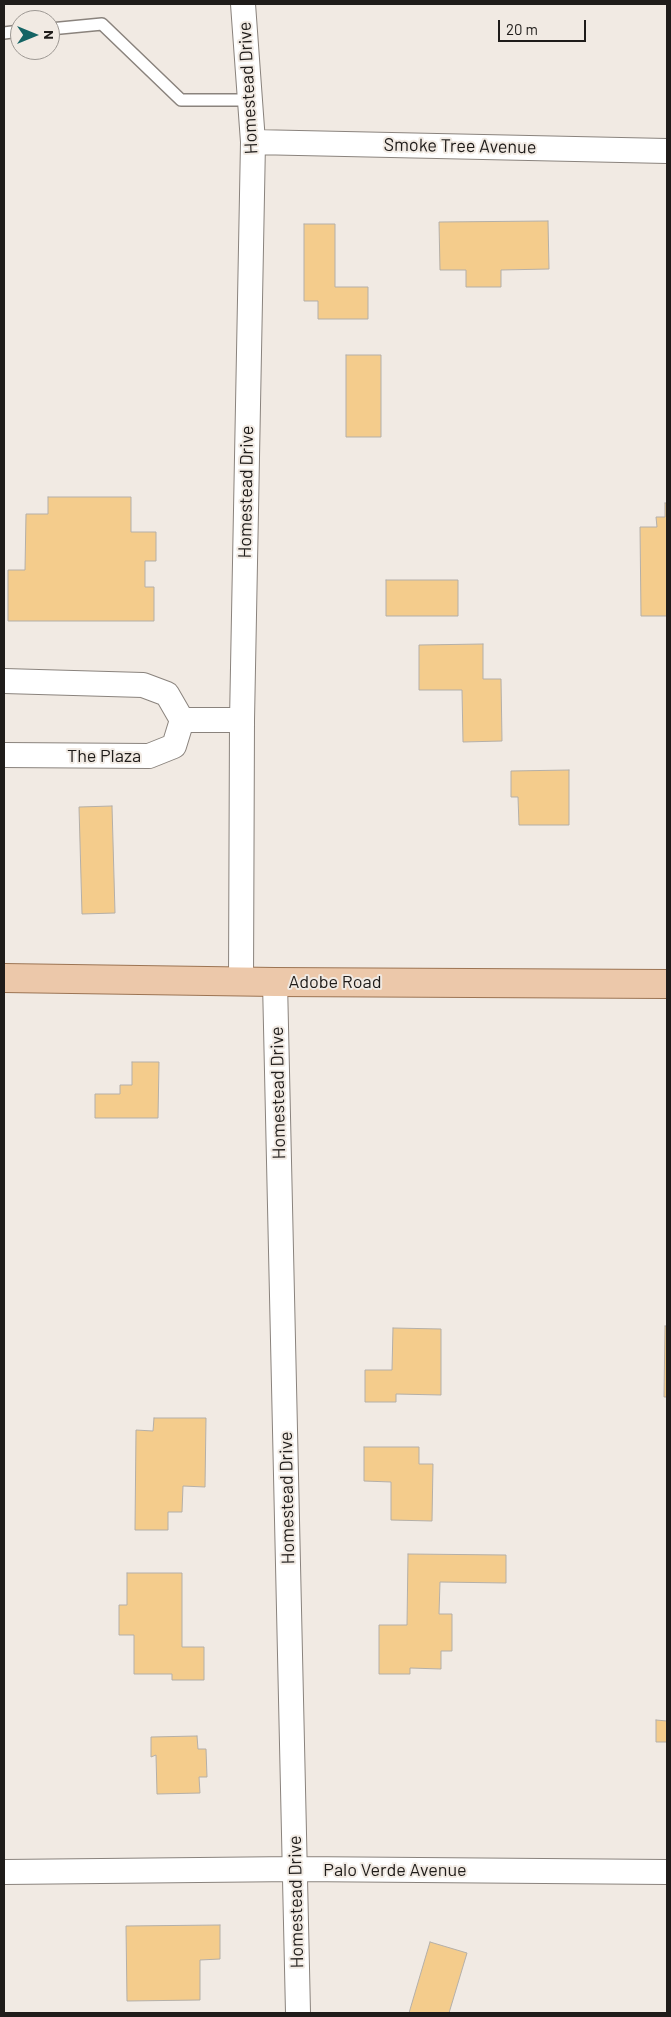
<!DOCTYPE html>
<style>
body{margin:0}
#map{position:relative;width:671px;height:2017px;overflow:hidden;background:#f1eae3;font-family:Barlow,sans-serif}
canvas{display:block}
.frame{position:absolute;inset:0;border:5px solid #1f1c1a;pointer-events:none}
.north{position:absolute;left:10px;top:10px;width:50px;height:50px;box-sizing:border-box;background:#f1eae3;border:1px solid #9d9893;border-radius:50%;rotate:90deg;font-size:14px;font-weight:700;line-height:20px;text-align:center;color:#1f1c1a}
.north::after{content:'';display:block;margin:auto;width:18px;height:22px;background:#146465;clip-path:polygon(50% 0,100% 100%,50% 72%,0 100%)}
.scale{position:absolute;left:498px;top:20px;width:88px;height:22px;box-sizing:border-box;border:2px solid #1f1c1a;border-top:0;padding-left:6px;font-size:15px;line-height:18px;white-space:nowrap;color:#1f1c1a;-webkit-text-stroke:4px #f1eae3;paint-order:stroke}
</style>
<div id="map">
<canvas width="671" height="2017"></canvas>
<div class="frame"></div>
<div class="north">N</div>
<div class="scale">20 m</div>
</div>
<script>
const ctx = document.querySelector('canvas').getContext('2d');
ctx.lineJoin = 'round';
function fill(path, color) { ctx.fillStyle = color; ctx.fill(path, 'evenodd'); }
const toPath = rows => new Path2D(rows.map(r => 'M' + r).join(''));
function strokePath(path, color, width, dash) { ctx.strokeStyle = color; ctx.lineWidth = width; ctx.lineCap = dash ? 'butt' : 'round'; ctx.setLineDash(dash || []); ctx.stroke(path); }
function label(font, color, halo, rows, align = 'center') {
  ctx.font = font + ' Barlow,sans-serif'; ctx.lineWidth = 4; ctx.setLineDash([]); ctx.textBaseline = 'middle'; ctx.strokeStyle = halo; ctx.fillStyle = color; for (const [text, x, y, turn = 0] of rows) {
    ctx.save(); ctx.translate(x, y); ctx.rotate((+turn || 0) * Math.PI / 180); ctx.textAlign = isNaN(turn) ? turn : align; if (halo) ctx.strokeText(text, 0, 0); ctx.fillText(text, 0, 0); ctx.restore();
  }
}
const building = toPath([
 [548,221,549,269,501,270,501,287,466,287,466,270,440,270,439,222,548,221],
 [304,224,335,224,335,287,368,287,368,319,318,319,318,301,304,301,304,224],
 [346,355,381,355,381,437,346,437,346,355],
 [48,497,131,497,131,532,156,532,156,561,145,561,145,587,154,587,154,621,8,621,8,570,25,570,26,514,48,514,48,497],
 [665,503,667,503,667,616,641,616,640,527,657,527,656,517,665,517,665,503],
 [386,580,458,580,458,616,386,616,386,580],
 [483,644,483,679,501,679,502,741,463,742,462,690,419,690,419,645,483,644],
 [569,770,569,825,519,825,518,797,511,797,511,771,569,770],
 [112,806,115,913,82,914,79,807,112,806],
 [132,1062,159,1062,158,1118,95,1118,95,1094,120,1094,120,1085,132,1085,132,1062],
 [665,1326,667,1326,667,1397,664,1397,665,1326],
 [393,1328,441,1329,441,1395,396,1394,396,1402,365,1402,365,1370,392,1370,393,1328],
 [154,1418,206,1418,205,1487,183,1486,182,1512,168,1512,168,1530,135,1530,136,1430,153,1431,154,1418],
 [364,1447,419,1447,419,1464,433,1464,432,1521,391,1520,391,1482,364,1481,364,1447],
 [408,1554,506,1555,506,1583,440,1582,439,1614,452,1614,452,1651,441,1651,441,1669,410,1668,410,1674,379,1674,379,1625,407,1625,408,1554],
 [127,1573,182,1573,182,1647,204,1647,204,1680,172,1680,172,1674,134,1674,134,1635,119,1635,119,1605,127,1605,127,1573],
 [656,1720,667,1721,667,1742,656,1742,656,1720],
 [197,1736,198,1749,206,1749,207,1777,199,1777,200,1793,157,1794,156,1755,151,1757,151,1737,197,1736],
 [220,1925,220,1959,200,1960,200,2000,127,2001,126,1926,220,1925],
 [430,1942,467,1953,449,2013,409,2013,430,1942]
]);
fill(building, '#f4cc8c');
strokePath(building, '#b4afa8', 1);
const lane = toPath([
 [50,29,102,24,181,100,250,100],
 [4,33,20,31]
]);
const street = toPath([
 [253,142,667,151],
 [4,681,143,685,167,694,182,720,174,746,149,756,4,755],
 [182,720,242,720],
 [241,981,242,720,253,142,243,4],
 [275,982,298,2013],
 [4,1872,296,1869,667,1872]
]);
const primary = toPath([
 [4,978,275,982,667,984]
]);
strokePath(lane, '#8a837d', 14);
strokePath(street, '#8a837d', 26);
strokePath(primary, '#9c7453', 30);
strokePath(lane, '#fff', 11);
strokePath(street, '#fff', 24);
strokePath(primary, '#ecc8aa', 28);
label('18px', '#1f1c1a', '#f1eae3', [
 ["Homestead Drive",248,88,-93],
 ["Smoke Tree Avenue",460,146,1],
 ["Homestead Drive",246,492,-89],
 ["The Plaza",104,756],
 ["Adobe Road",335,982],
 ["Homestead Drive",278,1093,-91],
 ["Homestead Drive",287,1498,-91],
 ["Palo Verde Avenue",395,1870],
 ["Homestead Drive",296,1902,-91]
]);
</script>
